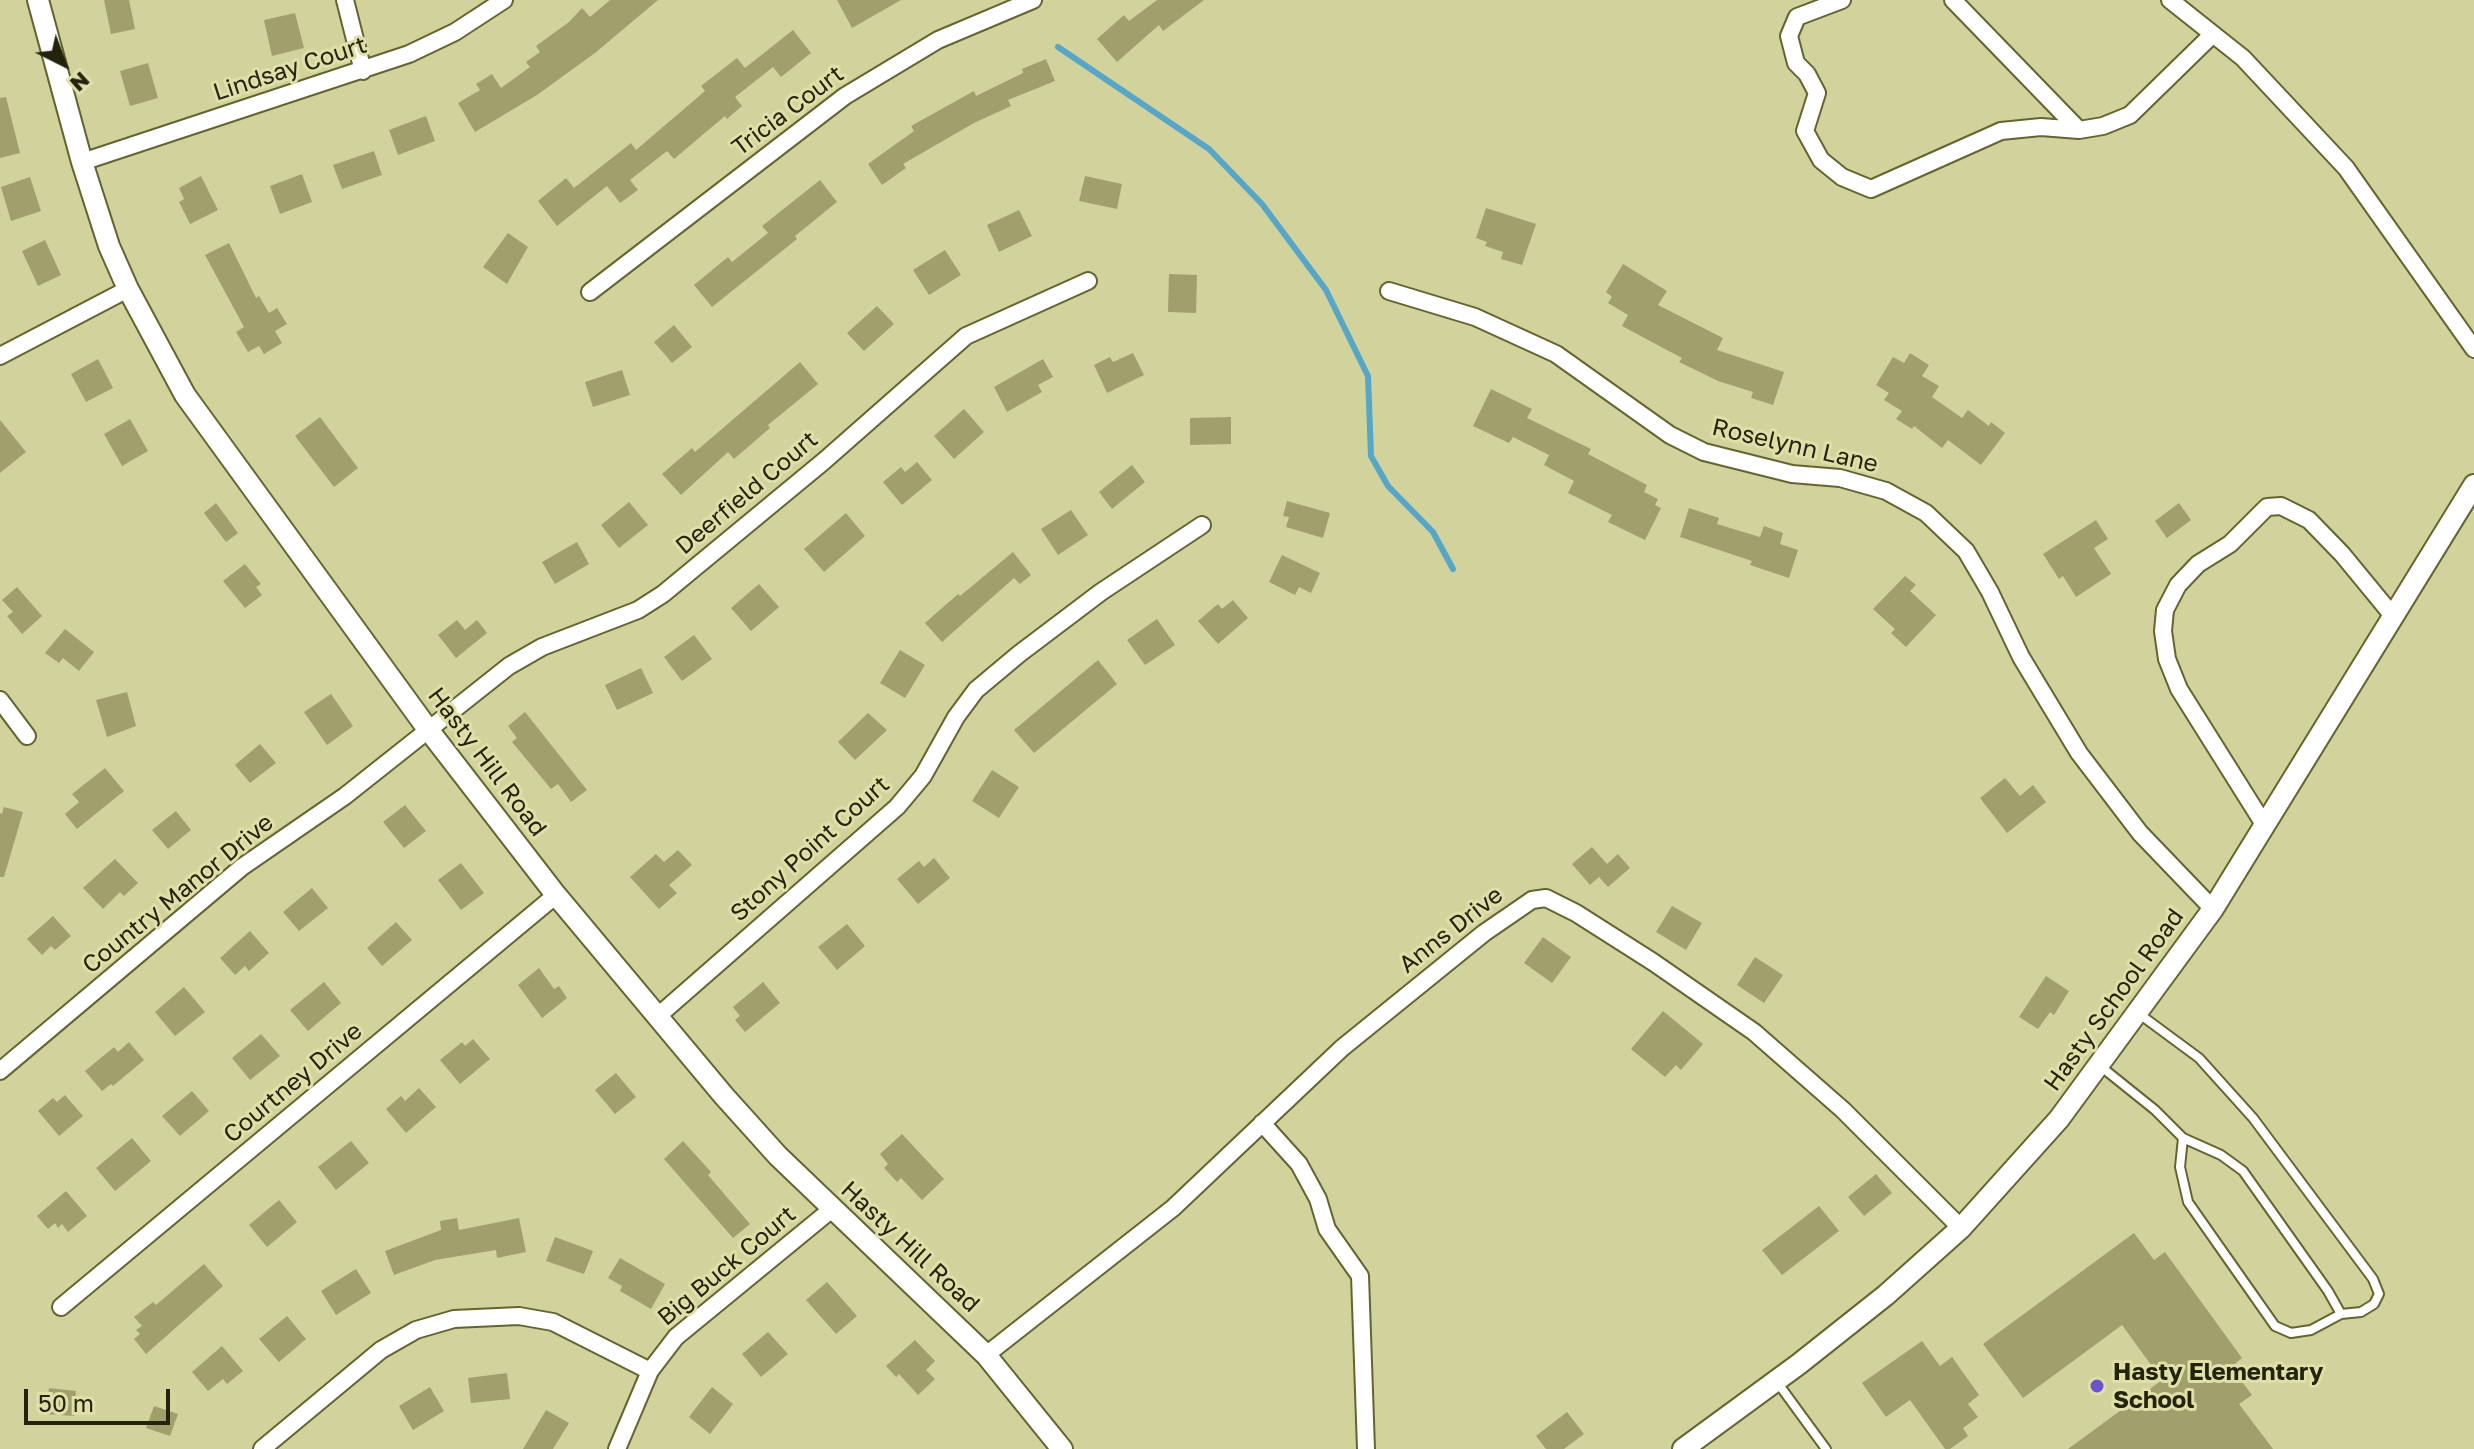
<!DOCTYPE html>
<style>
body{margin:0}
#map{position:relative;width:2474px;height:1449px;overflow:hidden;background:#d2d29c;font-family:"Golos Text",sans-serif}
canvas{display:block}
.north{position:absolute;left:24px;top:24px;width:80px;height:80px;-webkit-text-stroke:6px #dfdfa8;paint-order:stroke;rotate:138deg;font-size:22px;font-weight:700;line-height:32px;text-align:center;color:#24230e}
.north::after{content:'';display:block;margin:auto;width:28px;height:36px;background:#24230e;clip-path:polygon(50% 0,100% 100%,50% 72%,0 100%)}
.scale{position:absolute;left:24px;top:1389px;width:146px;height:36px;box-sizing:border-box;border:4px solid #24230e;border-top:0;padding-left:10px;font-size:24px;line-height:28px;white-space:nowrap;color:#24230e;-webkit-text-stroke:6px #dfdfa8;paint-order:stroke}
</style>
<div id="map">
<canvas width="2474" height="1449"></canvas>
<div class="north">N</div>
<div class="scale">50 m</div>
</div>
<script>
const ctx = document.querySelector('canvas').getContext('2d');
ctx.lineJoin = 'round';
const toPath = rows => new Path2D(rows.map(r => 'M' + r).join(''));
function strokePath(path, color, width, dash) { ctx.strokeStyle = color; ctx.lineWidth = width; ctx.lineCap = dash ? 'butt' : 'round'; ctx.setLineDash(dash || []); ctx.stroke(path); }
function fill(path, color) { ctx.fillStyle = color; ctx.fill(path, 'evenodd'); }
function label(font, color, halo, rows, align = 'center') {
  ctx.font = font + ' "Golos Text",sans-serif'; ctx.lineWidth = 6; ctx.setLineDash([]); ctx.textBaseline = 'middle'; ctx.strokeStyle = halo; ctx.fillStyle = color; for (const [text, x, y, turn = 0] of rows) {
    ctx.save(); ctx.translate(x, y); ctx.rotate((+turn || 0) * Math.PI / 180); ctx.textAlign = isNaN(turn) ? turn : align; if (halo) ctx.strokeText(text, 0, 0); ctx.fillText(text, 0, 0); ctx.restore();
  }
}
strokePath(toPath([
 [1058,47,1209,149,1262,204,1326,290,1368,376,1371,456,1388,486,1433,532,1453,569]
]), '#57a6c7', 6);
fill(toPath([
 [104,0,129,0,135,29,111,34],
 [610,0,658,0,595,53,537,95,475,132,458,103,480,90,476,84,492,74,501,88,530,67,526,62,540,52,536,46,569,22,582,8,590,17],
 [837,0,901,0,852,28],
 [1157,0,1204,0,1163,31,1159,25,1117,62,1097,39,1124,15,1129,21],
 [295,13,304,48,272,56,264,20],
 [793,30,811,53,781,77,773,67,735,97,742,106,727,119,725,116,674,159,667,151,630,180,638,190,620,203,607,186,557,226,538,201,566,178,574,188,631,143,636,150,705,91,701,86,737,58,745,68],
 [1046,59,1055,81,1008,100,1011,106,974,123,903,164,906,168,882,185,868,164,914,131,911,126,974,91,976,96,1023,73,1022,69],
 [148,63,158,98,130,106,120,71],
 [6,97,20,153,0,158,0,98],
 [426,116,435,141,398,155,389,130],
 [374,151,382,175,342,189,333,165],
 [302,174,312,202,280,214,270,186],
 [201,176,218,210,190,224,179,202,184,199,179,188],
 [1085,176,1122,184,1117,209,1079,201],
 [30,177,41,211,11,221,1,187],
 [820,180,837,202,795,236,797,239,712,307,694,285,728,257,732,262,768,233,762,226],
 [1486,208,1536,224,1522,265,1501,259,1503,252,1485,246,1487,242,1476,238],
 [1019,210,1032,236,999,252,987,225],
 [508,233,528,247,507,284,483,267],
 [45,240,61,275,38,286,22,251],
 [229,243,256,298,259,296,269,313,277,308,287,324,275,331,282,343,264,354,259,346,248,352,236,332,244,327,205,255],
 [945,250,961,275,929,295,913,270],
 [1623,264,1667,291,1658,305,1723,338,1717,350,1784,372,1773,405,1751,398,1753,392,1718,381,1679,362,1682,358,1622,326,1628,315,1608,303,1612,297,1606,292],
 [1169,274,1197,275,1196,313,1168,312],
 [877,306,894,324,864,351,847,333],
 [674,325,692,347,672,363,654,342],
 [1133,353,1144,375,1107,393,1094,365,1110,357,1113,362],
 [1910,353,1929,365,1922,376,1939,386,1932,397,1962,418,1968,410,1989,426,1991,422,2005,433,1981,465,1948,440,1942,448,1914,426,1912,429,1896,419,1902,411,1884,400,1889,393,1876,385,1893,357,1904,363],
 [98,359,113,388,86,402,71,374],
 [1043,359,1053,377,1038,385,1042,392,1007,412,994,387],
 [800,362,818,384,768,425,770,428,734,459,728,452,681,495,662,474,692,448,695,452],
 [622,370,630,395,593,407,585,382],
 [1491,389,1532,409,1527,418,1591,449,1588,454,1647,485,1644,492,1658,499,1655,505,1661,508,1645,540,1608,522,1612,515,1568,493,1574,481,1544,465,1549,455,1513,437,1509,443,1473,426],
 [964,409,984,432,954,459,934,436],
 [320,417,358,468,334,487,295,436],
 [1231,417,1231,444,1190,445,1190,418],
 [130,419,148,451,122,466,104,434],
 [0,420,26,452,0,473],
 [917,462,932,480,902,505,883,482,901,467,905,472],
 [1132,465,1145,482,1112,509,1099,492],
 [1287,501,1330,513,1323,538,1286,527,1289,517,1283,516],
 [629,502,648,525,619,548,601,525],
 [216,503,238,533,226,542,204,513],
 [2179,503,2191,520,2167,538,2155,521],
 [1689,508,1719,518,1717,524,1760,537,1764,526,1783,533,1780,544,1798,550,1789,578,1750,565,1752,561,1680,537],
 [1071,510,1088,535,1058,555,1041,529],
 [846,513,865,536,824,572,804,549],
 [2096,520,2108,539,2094,548,2111,574,2076,597,2063,576,2059,579,2043,554],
 [577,542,589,564,555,584,542,562],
 [1013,552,1031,575,1020,584,1014,578,942,642,925,623,958,594,960,596],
 [1282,555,1320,573,1311,593,1299,587,1295,595,1269,582],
 [245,564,261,584,256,587,262,595,245,608,223,581],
 [1905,576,1916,585,1910,591,1936,615,1906,647,1891,633,1895,629,1873,609],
 [759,584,779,607,751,631,731,608],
 [17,587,42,616,22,634,7,616,13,612,2,600],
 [1233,600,1248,618,1218,644,1198,621,1218,604,1222,609],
 [1157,619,1175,645,1145,665,1127,640],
 [457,620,465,630,477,620,487,633,456,658,438,635],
 [65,629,94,652,79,671,63,658,59,663,45,653],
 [694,635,712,659,682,681,664,657],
 [900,650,925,665,905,698,880,683],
 [1098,660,1117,684,1034,753,1014,730],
 [641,668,653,693,617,710,605,685],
 [127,692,136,726,107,737,96,700],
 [331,694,353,726,327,745,304,712],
 [525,712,587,790,571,802,558,784,551,789,512,742,517,738,508,726],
 [868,713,887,730,855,760,838,742],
 [260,744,276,763,250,783,235,765],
 [105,768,124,791,77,829,65,814,79,802,72,794],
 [992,770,1019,787,999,818,972,801],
 [2005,778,2020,796,2033,785,2046,802,2007,833,1980,798],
 [405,805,426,831,404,848,383,822],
 [4,807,23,812,4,877,0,877,0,813,2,814],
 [176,811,191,830,168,849,152,830],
 [1592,847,1607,864,1618,854,1630,868,1608,887,1599,877,1590,885,1572,864],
 [678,850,692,865,669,885,677,893,659,909,630,877,656,854,664,862],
 [934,858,950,878,918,904,897,879,919,861,924,867],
 [115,859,138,883,124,896,120,892,103,909,83,888],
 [461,863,484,893,461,910,438,880],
 [312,888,328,908,299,931,283,912],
 [1672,906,1702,923,1686,950,1656,932],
 [53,916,71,936,55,950,51,946,42,955,27,939],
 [396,922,412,940,382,966,367,948],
 [847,924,865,946,837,970,818,947],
 [250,931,269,953,249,971,245,966,235,975,220,958],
 [1543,937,1571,957,1552,983,1524,963],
 [1755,957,1783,975,1764,1003,1737,985],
 [539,968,554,989,559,986,567,998,542,1018,518,985],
 [2046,976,2069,991,2054,1015,2050,1012,2038,1029,2019,1017],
 [324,982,341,1003,308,1031,290,1010],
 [763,982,780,1003,745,1032,735,1020,740,1016,733,1007],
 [184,987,205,1012,175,1036,155,1012],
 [1663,1011,1703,1044,1681,1070,1676,1065,1665,1077,1631,1049],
 [261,1034,280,1056,250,1080,232,1058],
 [473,1039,490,1059,460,1084,440,1060,462,1042,465,1046],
 [129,1042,144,1060,113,1086,111,1084,102,1091,85,1071,114,1047,118,1052],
 [616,1073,636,1097,615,1114,595,1090],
 [419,1088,436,1107,406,1133,386,1109,401,1096,405,1101],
 [192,1091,209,1111,180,1136,162,1116],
 [65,1095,83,1116,59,1136,38,1111,53,1098,57,1102],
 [902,1134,944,1179,922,1200,901,1178,897,1182,884,1168,888,1164,880,1154],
 [132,1138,151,1161,115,1191,96,1168],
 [351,1141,369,1163,336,1190,318,1167],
 [683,1141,711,1172,708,1175,750,1224,733,1238,664,1159],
 [1876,1174,1892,1193,1864,1216,1848,1197],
 [66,1191,87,1216,68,1232,62,1224,58,1228,55,1223,48,1229,37,1216],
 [279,1200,297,1222,267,1247,249,1225],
 [1819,1206,1839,1231,1782,1275,1762,1250],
 [457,1218,459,1230,519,1218,526,1252,497,1258,496,1250,435,1260,394,1275,385,1251,441,1230,440,1221],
 [2134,1233,2154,1260,2165,1252,2242,1358,2231,1367,2252,1395,2239,1404,2273,1449,2068,1449,2162,1380,2122,1325,2023,1398,1983,1344],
 [555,1237,593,1251,584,1274,546,1261],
 [620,1258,665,1284,651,1309,620,1291,622,1286,608,1278],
 [204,1264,223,1286,146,1354,134,1339,140,1334,136,1330,142,1326,134,1317,153,1302,156,1305],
 [356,1269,371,1293,336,1315,321,1291],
 [827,1282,857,1316,836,1334,806,1300],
 [287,1316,306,1339,279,1362,259,1339],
 [768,1332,788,1354,761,1377,742,1354],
 [915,1340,935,1361,926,1370,935,1379,918,1395,899,1374,896,1377,886,1366],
 [1922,1341,1940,1366,1952,1357,1979,1395,1968,1404,1978,1417,1963,1428,1968,1436,1950,1449,1945,1449,1910,1400,1886,1417,1862,1383],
 [222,1346,243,1371,227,1384,223,1379,208,1391,192,1372],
 [507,1373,510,1399,471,1403,468,1378],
 [430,1387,444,1411,413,1430,399,1406],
 [712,1387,733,1404,710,1434,689,1417],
 [49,1388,76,1391,74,1416,46,1414],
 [154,1406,178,1414,170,1436,146,1428],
 [546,1410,569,1423,553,1449,523,1449],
 [1567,1412,1584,1434,1564,1449,1546,1449,1536,1436]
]), '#a1a06c');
const service = toPath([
 [2138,1013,2199,1058,2253,1118,2373,1279,2379,1294,2374,1304,2361,1312,2341,1314],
 [2099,1065,2155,1110,2183,1138,2221,1155,2243,1171,2328,1291,2341,1314,2311,1330,2291,1333,2275,1326,2188,1202,2180,1167,2183,1138],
 [1777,1382,1826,1449]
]);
const minor = toPath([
 [345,0,363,71],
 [1842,0,1797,17,1789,36,1796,63,1807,74,1817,93,1805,131,1821,160,1842,177,1871,189,2001,131,2041,127,2079,130,2103,126,2130,115,2213,34],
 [1953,0,2079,130],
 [2170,0,2243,58,2346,168,2474,349],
 [82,162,409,54,455,32,504,0],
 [1389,291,1475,317,1556,354,1670,435,1704,452,1792,474,1840,478,1886,491,1926,513,1966,551,1990,592,2021,657,2079,753,2140,833,2213,909],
 [590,292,845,96,938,40,1033,0],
 [0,356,128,289],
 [0,700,27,736],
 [2265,826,2179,689,2167,659,2163,631,2165,610,2178,585,2198,564,2230,544,2267,507,2281,506,2309,520,2342,554,2393,616],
 [658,1016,897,807,923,776,956,717,976,690,1019,654,1101,592,1202,525],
 [0,1071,242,867,345,796,509,666,542,647,638,610,663,594,824,461,966,336,1088,281],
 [1262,1123,1299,1164,1318,1199,1327,1229,1360,1276,1366,1449],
 [61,1307,556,895],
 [986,1355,1173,1208,1342,1048,1484,933,1532,900,1546,898,1576,913,1653,962,1754,1032,1843,1110,1961,1228],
 [262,1449,381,1350,416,1330,454,1319,519,1316,553,1322,650,1371],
 [617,1449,650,1371,676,1337,832,1209]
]);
const tertiary = toPath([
 [38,0,82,162,109,246,128,289,185,395,427,728,556,895,724,1096,778,1156,986,1355,1062,1449],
 [1683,1449,1799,1364,1886,1295,1961,1228,2059,1119,2213,909,2474,485]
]);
strokePath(service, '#656431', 12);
strokePath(minor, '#656431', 20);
strokePath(tertiary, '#656431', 24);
strokePath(service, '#fff', 8);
strokePath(minor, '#fff', 16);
strokePath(tertiary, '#fff', 20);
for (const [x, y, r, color] of [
 [2097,1386,8,"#6a53cd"]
]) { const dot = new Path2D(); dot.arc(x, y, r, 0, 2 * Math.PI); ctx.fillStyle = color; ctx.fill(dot); strokePath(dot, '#dfdfa8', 3); }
label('24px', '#24230e', '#dfdfa8', [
 ["Lindsay Court",290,69,-18],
 ["Tricia Court",788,111,-37],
 ["Roselynn Lane",1795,446,13],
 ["Deerfield Court",747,493,-40],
 ["Hasty Hill Road",487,762,53],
 ["Stony Point Court",810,849,-42],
 ["Country Manor Drive",178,894,-39],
 ["Anns Drive",1451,930,-38],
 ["Hasty School Road",2114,1000,-54],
 ["Courtney Drive",293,1083,-40],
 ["Hasty Hill Road",910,1247,43],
 ["Big Buck Court",727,1266,-40]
]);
label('bold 24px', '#24230e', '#dfdfa8', [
 ["Hasty Elementary",2113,1372],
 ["School",2113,1400]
], 'left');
</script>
